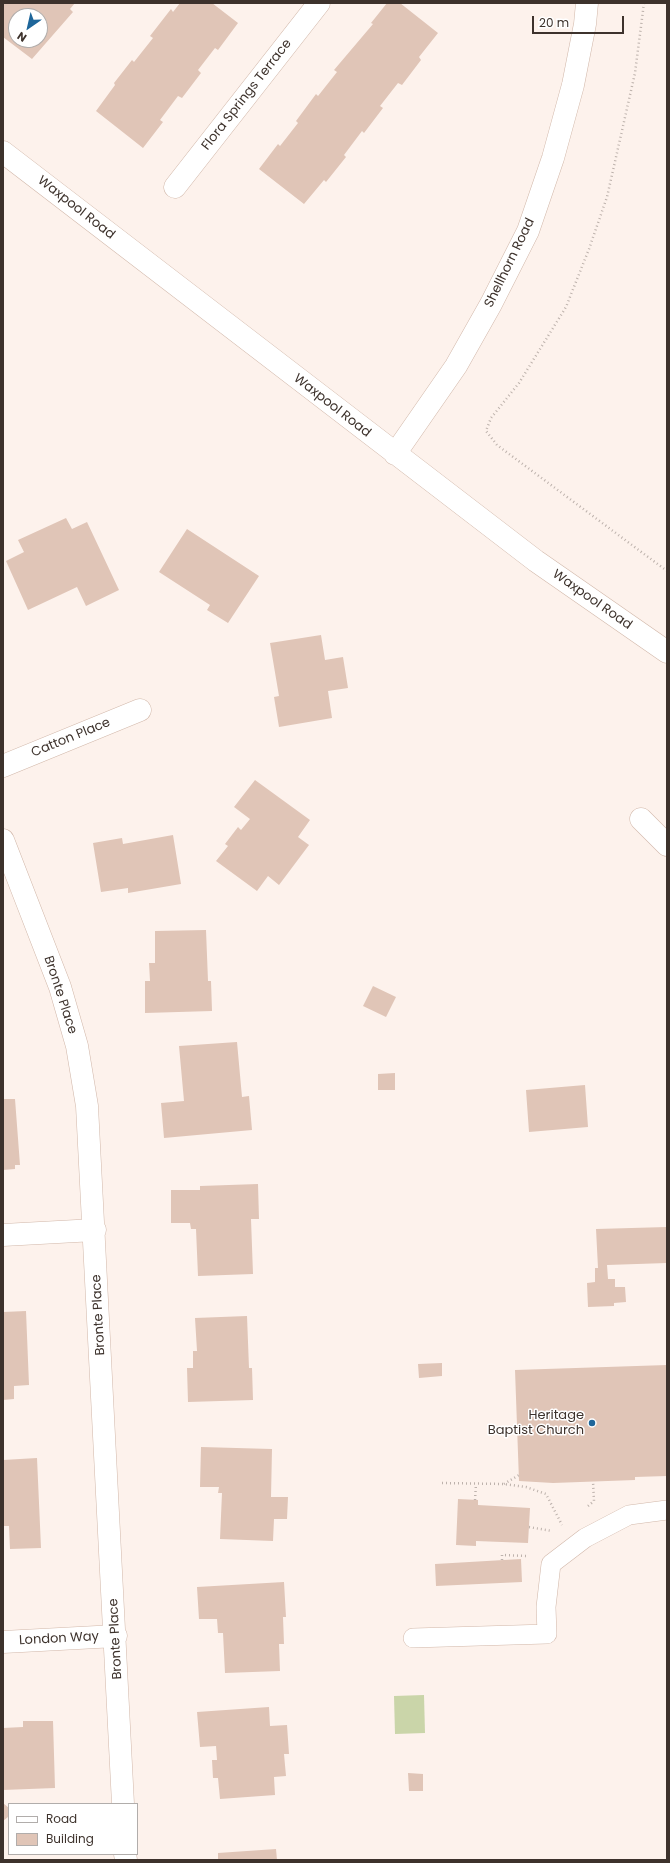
<!DOCTYPE html>
<style>
body{margin:0}
#map{position:relative;width:670px;height:1863px;overflow:hidden;background:#fdf2ec;font-family:Poppins,sans-serif}
canvas{display:block}
.frame{position:absolute;inset:0;border:4px solid #3d322c;pointer-events:none}
.legend{position:absolute;left:8px;top:1803px;width:130px;height:52px;box-sizing:border-box;background:#fff;border:1px solid #b1adab;margin:0;padding:5px 7px;list-style:none;font-size:12px;color:#3d322c}
.legend li{display:flex;align-items:center;gap:8px;height:20px}
.legend b{width:20px;border:1px solid #b1adab}
.north{position:absolute;left:8px;top:8px;width:40px;height:40px;box-sizing:border-box;background:#fff;border:1px solid #b1adab;border-radius:50%;rotate:214deg;font-size:11px;font-weight:700;line-height:16px;text-align:center;color:#3d322c}
.north::after{content:'';display:block;margin:auto;width:14px;height:18px;background:#1e669a;clip-path:polygon(50% 0,100% 100%,50% 72%,0 100%)}
.scale{position:absolute;left:532px;top:16px;width:92px;height:18px;box-sizing:border-box;border:2px solid #3d322c;border-top:0;padding-left:5px;font-size:12px;line-height:14px;white-space:nowrap;color:#3d322c;-webkit-text-stroke:3px #fff;paint-order:stroke}
</style>
<div id="map">
<canvas width="670" height="1863"></canvas>
<div class="frame"></div>
<ul class="legend">
<li><b style="height:5px;background:#fff"></b>Road</li>
<li><b style="height:11px;background:#e0c5b7"></b>Building</li>
</ul>
<div class="north">N</div>
<div class="scale">20 m</div>
</div>
<script>
const ctx = document.querySelector('canvas').getContext('2d');
ctx.lineJoin = 'round';
function fill(path, color) { ctx.fillStyle = color; ctx.fill(path, 'evenodd'); }
const toPath = rows => new Path2D(rows.map(r => 'M' + r).join(''));
function strokePath(path, color, width, dash) { ctx.strokeStyle = color; ctx.lineWidth = width; ctx.lineCap = dash ? 'butt' : 'round'; ctx.setLineDash(dash || []); ctx.stroke(path); }
function label(font, color, halo, rows, align = 'center') {
  ctx.font = font + ' Poppins,sans-serif'; ctx.lineWidth = 3; ctx.setLineDash([]); ctx.textBaseline = 'middle'; ctx.strokeStyle = halo; ctx.fillStyle = color; for (const [text, x, y, turn = 0] of rows) {
    ctx.save(); ctx.translate(x, y); ctx.rotate((+turn || 0) * Math.PI / 180); ctx.textAlign = isNaN(turn) ? turn : align; if (halo) ctx.strokeText(text, 0, 0); ctx.fillText(text, 0, 0); ctx.restore();
  }
}
fill(toPath([
 [424,1695,425,1733,395,1734,394,1696]
]), '#cad5a9');
fill(toPath([
 [3,3,75,3,70,9,73,12,32,59,3,37],
 [16,16,40,16,40,40,16,40],
 [180,3,212,3,238,23,218,50,215,48,198,70,201,73,182,98,178,96,160,120,163,122,143,148,96,111,115,85,114,83,132,60,134,62,153,38,150,36,171,9,173,12],
 [387,3,400,3,438,33,419,57,421,60,402,85,398,83,380,106,383,108,364,133,362,131,344,155,346,157,326,182,324,180,304,204,259,169,278,144,280,146,298,123,296,121,316,94,318,96,337,72,334,70,373,24,371,23],
 [66,518,72,529,87,522,119,590,86,606,77,587,28,610,6,561,24,552,18,540],
 [187,529,259,576,228,623,207,610,210,605,159,572],
 [321,635,325,660,343,657,348,688,328,691,332,718,279,727,274,697,279,696,270,643],
 [255,780,310,820,298,837,309,845,279,885,268,876,257,891,216,861,228,846,225,844,238,827,241,830,250,819,234,807],
 [173,835,181,884,128,893,128,888,101,892,93,843,122,838,123,844],
 [206,930,208,981,211,981,212,1011,145,1013,145,981,150,981,149,963,155,963,155,931],
 [373,986,396,997,386,1017,363,1006],
 [237,1042,242,1097,249,1096,252,1130,164,1138,161,1103,184,1101,179,1046],
 [395,1073,395,1090,378,1090,378,1074],
 [585,1085,588,1127,529,1132,526,1090],
 [3,1099,15,1099,20,1165,15,1165,15,1169,3,1170],
 [258,1184,259,1219,251,1219,253,1274,198,1276,196,1229,191,1229,190,1223,171,1223,171,1190,200,1190,200,1186],
 [667,1227,667,1263,607,1265,608,1279,615,1279,615,1287,625,1287,626,1302,614,1303,614,1306,588,1307,587,1283,595,1282,595,1268,598,1268,596,1229],
 [26,1311,29,1385,14,1386,14,1399,3,1400,3,1312],
 [247,1316,249,1368,252,1368,253,1400,188,1402,187,1368,193,1368,193,1351,197,1351,195,1318],
 [442,1363,442,1376,419,1378,418,1364],
 [667,1365,667,1476,635,1477,635,1480,553,1483,519,1481,515,1370],
 [201,1447,272,1449,271,1497,288,1497,287,1519,274,1519,273,1541,220,1539,222,1493,218,1493,219,1487,200,1487],
 [37,1458,41,1548,10,1549,9,1526,3,1526,3,1460],
 [458,1499,478,1500,478,1505,530,1508,528,1543,476,1541,476,1546,456,1545],
 [521,1559,522,1582,436,1586,435,1564],
 [284,1582,286,1617,283,1617,284,1644,279,1644,280,1671,225,1673,223,1633,218,1633,217,1619,199,1619,197,1587],
 [269,1707,270,1726,287,1725,289,1754,284,1754,286,1776,274,1777,275,1795,220,1799,218,1778,213,1778,212,1760,217,1760,216,1746,200,1747,197,1712],
 [23,1721,53,1721,55,1788,3,1790,3,1728,23,1727],
 [408,1773,423,1774,423,1791,409,1791],
 [3,1803,9,1808,8,1817,3,1821],
 [276,1849,277,1860,218,1860,218,1853]
]), '#e0c5b7');
const service = toPath([
 [413,1638,547,1634,546,1607,551,1564,585,1538,629,1515,667,1510]
]);
const minor = toPath([
 [175,187,319,3],
 [3,766,140,710],
 [641,819,667,845],
 [3,840,60,987,77,1046,87,1106,123,1804],
 [3,1235,95,1230],
 [3,1642,116,1636],
 [125,1854,126,1860]
]);
const tertiary = toPath([
 [3,152,536,561,667,652],
 [395,454,456,366,491,304,528,231,553,158,573,85,585,24,587,3]
]);
strokePath(service, '#d1b7a9', 20);
strokePath(minor, '#d1b7a9', 23);
strokePath(tertiary, '#d1b7a9', 23);
strokePath(toPath([
 [644,3,635,73,607,197,589,249,566,307,519,383,491,418,486,431,497,445,667,571],
 [442,1483,504,1484,526,1487,546,1494,562,1525],
 [504,1484,519,1475],
 [475,1500,476,1484],
 [588,1506,594,1501,593,1481],
 [529,1527,552,1531],
 [502,1560,502,1555,527,1556]
]), '#bdb2ac', 2.5, [1, 3]);
strokePath(service, '#fff', 19);
strokePath(minor, '#fff', 22);
strokePath(tertiary, '#fff', 22);
for (const [x, y, r, color] of [
 [592,1423,4,"#1e669a"]
]) { const dot = new Path2D(); dot.arc(x, y, r, 0, 2 * Math.PI); ctx.fillStyle = color; ctx.fill(dot); strokePath(dot, '#fff', 1.5); }
label('13px', '#3d322c', '#fff', [
 ["Flora Springs Terrace",247,95,-52],
 ["Waxpool Road",76,208,38],
 ["Shellhorn Road",510,263,-64],
 ["Waxpool Road",332,406,38],
 ["Waxpool Road",592,600,35],
 ["Catton Place",71,738,-22],
 ["Bronte Place",60,995,72],
 ["Bronte Place",99,1315,-93],
 ["London Way",59,1639,-3],
 ["Bronte Place",116,1639,-93]
]);
label('13px', '#3d322c', '#fff', [
 ["Heritage",584,1416],
 ["Baptist Church",584,1431]
], 'right');
</script>
